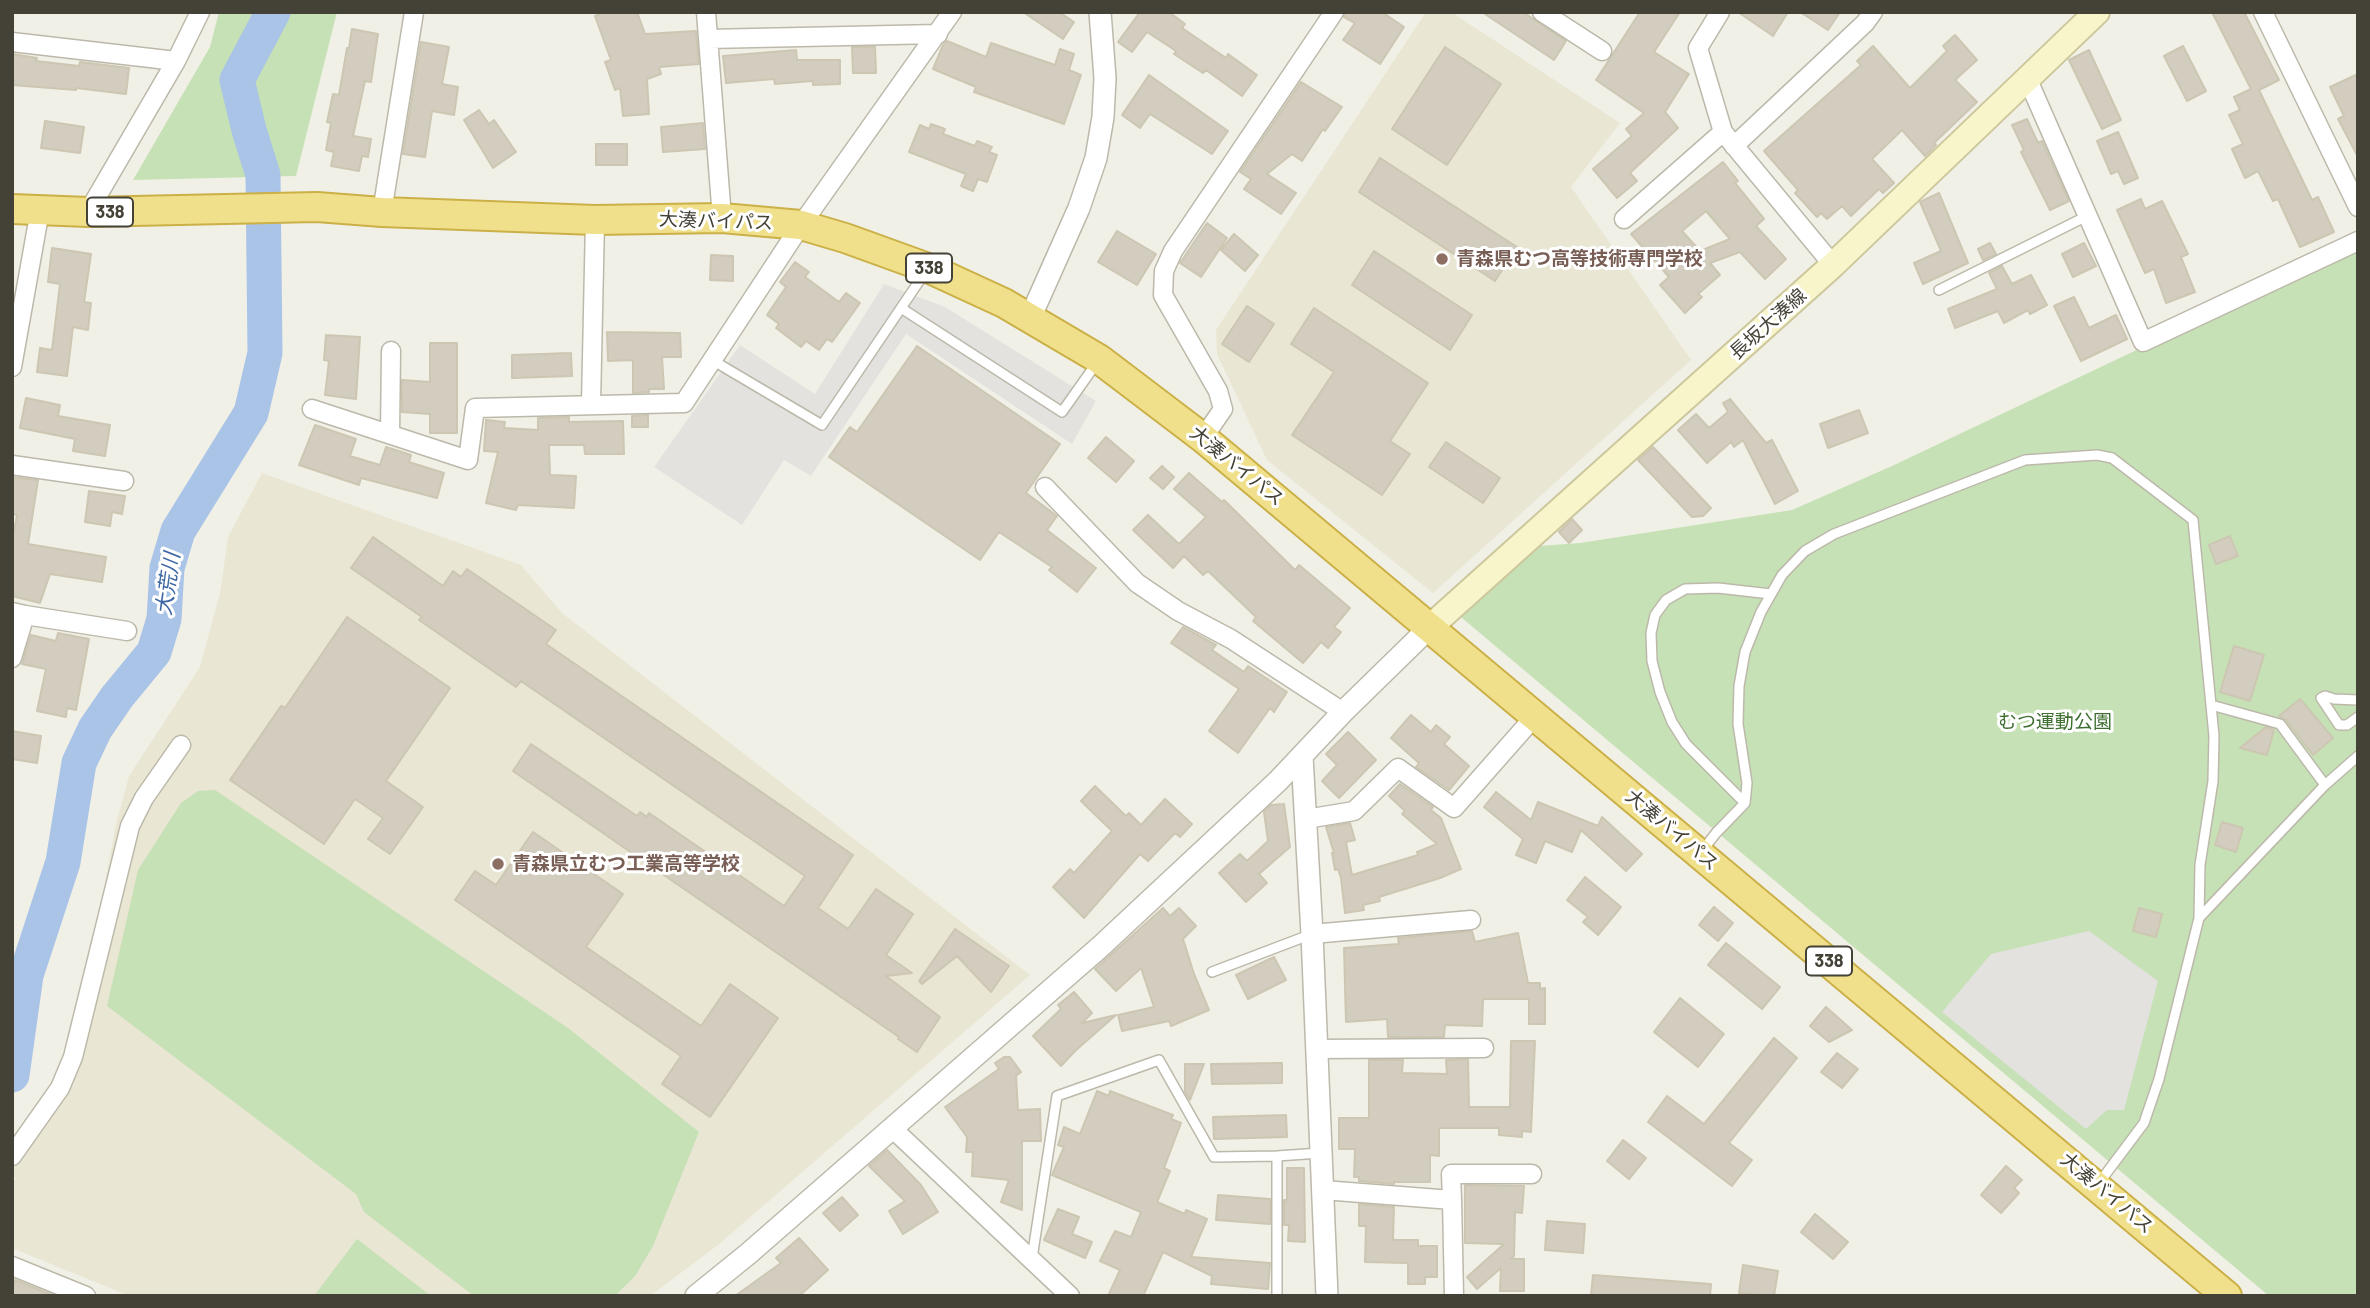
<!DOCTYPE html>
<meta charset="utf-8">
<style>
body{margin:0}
#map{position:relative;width:2370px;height:1308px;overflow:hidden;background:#f1f0e7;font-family:Barlow,sans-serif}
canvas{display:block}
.frame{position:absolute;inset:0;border:14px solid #444137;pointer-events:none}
</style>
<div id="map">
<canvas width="2370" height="1308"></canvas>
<div class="frame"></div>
</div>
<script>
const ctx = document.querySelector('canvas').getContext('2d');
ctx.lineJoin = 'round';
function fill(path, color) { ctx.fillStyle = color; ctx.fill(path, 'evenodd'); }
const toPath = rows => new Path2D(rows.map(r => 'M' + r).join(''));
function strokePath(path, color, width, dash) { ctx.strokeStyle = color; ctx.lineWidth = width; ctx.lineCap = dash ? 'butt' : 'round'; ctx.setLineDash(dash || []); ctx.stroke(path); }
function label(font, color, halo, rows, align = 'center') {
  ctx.font = font + ' Barlow,"Noto Sans JP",sans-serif'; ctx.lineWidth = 6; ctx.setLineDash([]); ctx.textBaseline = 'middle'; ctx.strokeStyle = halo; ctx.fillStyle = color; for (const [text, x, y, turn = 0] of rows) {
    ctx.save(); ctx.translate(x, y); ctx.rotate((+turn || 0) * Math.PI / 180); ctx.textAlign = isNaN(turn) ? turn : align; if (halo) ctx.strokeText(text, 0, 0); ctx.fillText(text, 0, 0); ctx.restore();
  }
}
fill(toPath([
 [1426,12,1451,12,1620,123,1571,187,1691,360,1433,593,1267,460,1217,354,1216,330],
 [262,473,521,565,562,613,1030,975,718,1245,650,1296,129,1296,12,1248,12,1185,16,1178,12,1176,12,1138,60,1070,101,905,116,824,129,776,200,667,220,593,228,537]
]), '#e9e6d3');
fill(toPath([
 [219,12,337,12,296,176,133,180,210,47],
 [2358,245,2358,1296,2269,1296,1462,618,1460,608,1539,546,1580,543,1792,510,1892,466],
 [215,790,568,1028,699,1132,653,1246,635,1276,615,1296,474,1296,364,1212,356,1194,107,1006,138,870,181,803,198,791],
 [357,1239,431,1296,314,1296]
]), '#c6e1b5');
fill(toPath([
 [884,284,945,307,1096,401,1072,444,906,334,811,476,784,460,742,525,654,467,740,345,815,394],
 [2089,931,2158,981,2124,1110,2107,1110,2086,1129,1942,1012,1991,954]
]), '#e3e2df');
strokePath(toPath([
 [12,1075,26,975,63,862,79,763,95,729,117,697,154,652,164,619,167,568,178,531,251,413,265,353,263,175,249,130,237,80,273,12]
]), '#aac4e7', 35);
const building = toPath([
 [605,12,637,12,645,34,696,31,699,64,659,67,661,74,647,79,649,114,623,116,620,88,615,90,605,62,611,60,595,16,605,12],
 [1023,12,1059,12,1074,22,1063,39,1023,12],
 [1140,12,1169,12,1185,24,1182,28,1226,58,1228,54,1257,75,1242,96,1206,70,1203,73,1174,54,1176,51,1147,32,1132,52,1118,42,1140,12],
 [1345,12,1382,12,1404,27,1380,64,1343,40,1355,23,1344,17,1345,12],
 [1482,12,1523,12,1566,41,1554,60,1482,12],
 [1640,12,1680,12,1654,52,1689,74,1665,112,1678,128,1630,173,1637,181,1617,198,1593,169,1632,136,1626,129,1644,113,1596,80,1640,12],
 [1738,12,1788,12,1773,36,1738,12],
 [1800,12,1840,12,1828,30,1800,12],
 [2212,12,2244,12,2279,80,2259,90,2312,200,2318,197,2334,232,2300,247,2278,199,2273,201,2258,171,2245,178,2232,149,2243,144,2229,115,2240,110,2234,97,2251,89,2212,12],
 [352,29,378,34,371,82,365,81,353,136,371,139,368,157,362,156,359,171,331,166,334,152,326,150,331,123,327,122,333,94,339,95,347,48,349,48,352,29],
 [1955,35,1977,60,1955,80,1977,102,1934,143,1936,145,1925,156,1902,130,1872,159,1894,183,1883,193,1879,189,1851,216,1842,206,1827,219,1821,213,1817,217,1795,193,1798,190,1764,151,1861,65,1857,61,1873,46,1910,88,1947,51,1943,46,1955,35],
 [947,41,986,57,991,43,1055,65,1060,49,1074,54,1069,70,1081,75,1064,124,974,92,976,87,933,69,943,45,947,41],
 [421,42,449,47,442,84,458,87,454,115,432,111,425,157,403,154,421,42],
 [2183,46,2206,91,2187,101,2164,56,2183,46],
 [852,47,875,47,876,73,853,73,852,47],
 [1445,47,1501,84,1447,165,1392,129,1445,47],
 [796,50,797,60,840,60,840,84,813,85,813,81,775,84,774,79,726,83,723,56,796,50],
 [2089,50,2121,120,2102,129,2069,60,2089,50],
 [12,54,37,58,36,61,79,66,80,62,129,68,126,94,76,88,76,90,12,85,12,54],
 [2358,74,2358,157,2338,119,2344,116,2330,87,2358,74],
 [1149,75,1228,131,1212,154,1150,114,1140,128,1122,115,1149,75],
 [1301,82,1342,107,1325,131,1323,129,1302,161,1292,154,1267,174,1296,193,1281,214,1244,189,1251,179,1240,172,1301,82],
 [479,110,489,124,494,120,516,152,493,168,464,120,479,110],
 [2027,119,2038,143,2042,141,2069,201,2050,210,2021,152,2024,150,2012,125,2027,119],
 [45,121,84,127,80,153,41,148,45,121],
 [703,123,705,149,663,152,661,127,703,123],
 [931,124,945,129,943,134,975,146,977,141,992,147,989,152,997,155,987,182,978,179,973,191,961,186,966,174,909,152,920,125,929,129,931,124],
 [2118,132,2138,178,2124,184,2118,171,2111,174,2097,141,2118,132],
 [596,144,627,144,627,165,596,165,596,144],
 [1380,158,1517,247,1495,281,1359,192,1380,158],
 [1723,162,1738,181,1735,183,1764,219,1756,226,1786,259,1765,279,1740,252,1710,263,1720,275,1698,294,1702,297,1685,313,1660,285,1669,277,1631,234,1723,162],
 [1706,211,1730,239,1700,251,1682,231,1706,211],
 [1939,193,1968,263,1923,284,1914,263,1941,251,1920,202,1939,193],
 [2141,199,2145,209,2162,201,2188,254,2181,257,2195,292,2166,303,2154,269,2145,273,2117,210,2141,199],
 [1207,223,1227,238,1201,277,1180,263,1207,223],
 [1117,231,1156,254,1137,285,1098,262,1117,231],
 [1234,234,1258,255,1245,271,1221,250,1234,234],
 [1990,243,1996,254,1983,260,1978,249,1990,243],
 [2084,243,2096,266,2073,277,2062,254,2084,243],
 [52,248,91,254,84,302,91,303,88,330,73,327,67,376,37,372,40,348,52,350,60,284,48,282,52,248],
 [1374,251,1472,315,1450,350,1352,285,1374,251],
 [711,255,733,256,733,281,710,280,711,255],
 [795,262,809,272,805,277,839,302,846,293,860,303,832,342,827,339,819,350,806,341,801,347,776,328,779,324,767,315,786,287,780,282,795,262],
 [2002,266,2012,284,2031,275,2047,305,2030,314,2028,310,2004,323,1998,311,1955,328,1948,309,1997,289,1989,273,2002,266],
 [2074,297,2089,328,2116,315,2127,339,2081,361,2054,306,2074,297],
 [1247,306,1274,324,1249,362,1222,344,1247,306],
 [1314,308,1428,383,1390,441,1410,454,1382,495,1292,435,1334,372,1291,344,1314,308],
 [607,332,680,333,681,357,662,357,664,389,649,389,649,392,633,393,633,360,608,361,607,332],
 [326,335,360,337,356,399,325,395,329,361,324,360,326,335],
 [430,343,457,343,457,433,430,433,430,414,402,412,402,380,430,382,430,343],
 [917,346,1060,444,1026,493,1057,516,1047,530,1096,568,1077,592,1049,570,1052,567,999,532,980,560,829,457,850,427,857,432,917,346],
 [571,353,572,376,512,378,512,355,571,353],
 [26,398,60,405,58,416,110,425,105,456,73,451,75,439,20,428,26,398],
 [1730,399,1766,443,1772,440,1798,491,1775,504,1743,440,1734,447,1731,442,1707,463,1678,430,1696,414,1709,428,1728,412,1723,403,1730,399],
 [1859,410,1868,433,1828,448,1820,424,1859,410],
 [648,415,648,427,632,427,632,416,648,415],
 [569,417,569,422,623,421,624,454,585,454,584,445,549,445,550,475,576,476,574,508,518,505,516,510,486,503,498,452,484,451,486,420,505,422,504,428,538,430,538,418,569,417],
 [315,425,356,439,350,456,380,465,386,447,411,455,409,462,444,473,437,498,361,478,359,485,299,465,315,425],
 [1106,437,1134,461,1116,482,1088,458,1106,437],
 [1446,442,1500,478,1483,503,1429,467,1446,442],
 [1653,447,1711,508,1703,516,1692,517,1638,460,1653,447],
 [1162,466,1174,477,1163,489,1150,478,1162,466],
 [1189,473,1222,502,1224,500,1295,570,1299,565,1350,608,1334,627,1341,632,1328,648,1321,642,1303,663,1253,621,1256,617,1208,571,1203,575,1184,556,1173,568,1133,530,1148,515,1179,544,1206,517,1174,489,1189,473],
 [12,477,38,480,28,544,106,557,102,582,50,574,40,603,12,596,12,541,17,515,12,514,12,477],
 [89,491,125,496,122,514,112,512,110,526,85,522,89,491],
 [1572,519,1582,530,1569,543,1559,532,1572,519],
 [2230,536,2238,556,2216,564,2209,545,2230,536],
 [373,537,443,586,453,571,461,577,467,569,556,630,546,644,853,855,818,908,848,929,876,889,913,914,886,955,912,973,886,976,940,1017,917,1052,898,1039,899,1037,513,771,531,744,637,816,640,812,647,817,649,813,784,906,805,876,521,681,516,687,419,620,422,617,351,568,373,537],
 [347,617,450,688,386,781,423,807,390,854,368,839,383,818,355,799,324,844,230,780,281,706,285,708,347,617],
 [1183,627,1216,645,1212,650,1244,672,1248,666,1287,692,1274,712,1270,708,1238,753,1209,731,1239,689,1171,643,1183,627],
 [58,633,89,639,76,710,67,708,66,717,37,711,46,669,22,664,31,635,56,641,58,633],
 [2234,646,2264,655,2250,701,2220,692,2234,646],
 [2300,699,2333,738,2313,755,2286,720,2279,716,2300,699],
 [1411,715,1431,732,1436,725,1450,737,1444,744,1469,766,1449,790,1416,767,1419,763,1391,738,1411,715],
 [2266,727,2274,730,2267,755,2240,748,2266,727],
 [12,731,41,736,37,763,12,759,12,731],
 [1348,732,1376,760,1339,798,1322,781,1337,765,1326,754,1348,732],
 [1400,784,1433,807,1431,810,1441,818,1461,869,1440,878,1379,897,1380,901,1363,905,1364,910,1345,913,1341,878,1338,869,1335,870,1332,853,1334,853,1326,827,1350,823,1355,840,1346,842,1352,875,1418,855,1417,852,1437,844,1402,814,1405,811,1389,796,1400,784],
 [1095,786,1126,816,1129,813,1141,825,1165,799,1192,824,1180,837,1175,833,1148,861,1140,854,1084,918,1053,887,1070,869,1074,873,1112,831,1081,801,1095,786],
 [1496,792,1531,820,1538,802,1598,826,1602,817,1642,854,1626,871,1581,830,1572,852,1545,841,1536,863,1516,855,1523,839,1484,807,1496,792],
 [1284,804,1290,847,1259,874,1267,883,1246,902,1219,873,1240,854,1247,861,1268,841,1264,812,1271,805,1284,804],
 [2222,822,2243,828,2236,852,2215,845,2222,822],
 [533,832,623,894,586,947,701,1026,730,984,778,1018,710,1117,662,1084,681,1056,455,900,475,871,496,885,533,832],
 [1585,877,1621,907,1598,935,1583,922,1588,917,1567,900,1585,877],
 [1714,907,1733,923,1718,941,1699,925,1714,907],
 [1163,908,1170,916,1179,908,1196,926,1183,939,1194,974,1209,1010,1171,1026,1169,1021,1122,1031,1118,1015,1154,1007,1141,968,1116,991,1095,969,1163,908],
 [2139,908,2162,914,2156,937,2133,931,2139,908],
 [955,929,1009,966,991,992,957,956,922,984,919,981,955,929],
 [1472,931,1475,942,1518,933,1528,983,1540,983,1540,989,1545,988,1545,1024,1529,1024,1529,999,1483,999,1482,1026,1445,1025,1444,1037,1388,1037,1387,1019,1346,1022,1344,948,1399,944,1398,938,1472,931],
 [1726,943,1780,987,1762,1009,1708,965,1726,943],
 [1274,957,1286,980,1248,999,1236,975,1274,957],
 [1074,992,1092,1013,1082,1023,1116,1015,1075,1051,1061,1066,1033,1036,1061,1009,1058,1005,1074,992],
 [1680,998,1724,1034,1698,1067,1654,1032,1680,998],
 [1826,1007,1852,1030,1829,1042,1810,1026,1826,1007],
 [1774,1038,1797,1058,1729,1143,1752,1160,1732,1186,1648,1122,1667,1096,1704,1124,1774,1038],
 [1511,1041,1535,1041,1531,1132,1522,1131,1522,1137,1499,1135,1499,1128,1439,1128,1439,1156,1430,1155,1430,1182,1394,1182,1394,1184,1359,1181,1359,1177,1354,1177,1355,1149,1339,1149,1339,1118,1369,1118,1369,1060,1403,1060,1402,1073,1447,1074,1446,1060,1468,1059,1469,1107,1510,1107,1511,1041],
 [1837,1053,1858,1069,1842,1088,1821,1072,1837,1053],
 [1004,1057,1010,1057,1021,1072,1016,1076,1018,1110,1040,1109,1041,1141,1022,1141,1022,1210,1001,1202,1009,1180,972,1176,973,1152,966,1152,967,1137,945,1107,999,1069,995,1063,1004,1057],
 [1282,1063,1282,1083,1212,1084,1211,1064,1282,1063],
 [1185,1064,1204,1064,1190,1100,1185,1092,1185,1064],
 [1097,1091,1109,1096,1110,1091,1173,1115,1171,1119,1181,1123,1164,1168,1170,1171,1157,1202,1185,1214,1186,1210,1207,1219,1191,1257,1270,1263,1268,1289,1211,1284,1212,1276,1163,1252,1143,1296,1108,1296,1120,1270,1100,1261,1115,1231,1131,1237,1141,1212,1052,1175,1064,1147,1058,1145,1064,1127,1080,1134,1097,1091],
 [1286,1115,1287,1137,1214,1139,1213,1117,1286,1115],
 [1623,1140,1646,1158,1629,1179,1607,1161,1623,1140],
 [887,1150,921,1185,938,1212,903,1234,889,1211,905,1201,869,1166,887,1150],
 [2006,1166,2022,1180,2014,1188,2019,1193,2001,1213,1981,1195,2006,1166],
 [1287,1168,1304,1168,1305,1242,1288,1241,1289,1225,1284,1225,1284,1200,1287,1200,1287,1168],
 [1465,1185,1524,1186,1522,1213,1515,1212,1514,1256,1511,1259,1524,1259,1524,1291,1500,1291,1501,1268,1477,1289,1467,1277,1504,1244,1465,1243,1465,1185],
 [1218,1195,1270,1199,1270,1224,1216,1220,1218,1195],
 [842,1197,858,1215,840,1231,823,1213,842,1197],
 [1359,1204,1394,1207,1393,1240,1418,1240,1418,1246,1437,1246,1437,1277,1425,1277,1425,1284,1408,1284,1408,1263,1365,1262,1366,1226,1359,1226,1359,1204],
 [1058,1209,1079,1217,1072,1234,1092,1242,1085,1258,1044,1240,1058,1209],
 [1815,1214,1848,1242,1833,1259,1801,1232,1815,1214],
 [1547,1221,1585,1224,1583,1253,1545,1250,1547,1221],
 [799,1238,828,1270,799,1296,735,1296,781,1263,776,1258,799,1238],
 [1743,1265,1778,1271,1774,1296,1739,1293,1743,1265],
 [1593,1275,1711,1284,1710,1296,1591,1295,1593,1275],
 [15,1280,55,1296,12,1296,15,1280]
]);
fill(building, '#d2cdbe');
strokePath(building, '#ccc6b2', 2);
const service = toPath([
 [1939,290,2087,216],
 [901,308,1062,412,1098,361],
 [712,360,822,425,926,271],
 [2358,700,2334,699,2325,696,2321,698,2339,725,2347,725,2358,717],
 [2211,705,2280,724,2325,785],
 [1745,803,1686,744,1672,722,1660,692,1652,661,1651,633,1655,615,1666,600,1685,589,1718,588,1771,594],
 [1702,851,1716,833,1745,803,1747,783,1738,724,1739,686,1745,652,1761,612,1782,575,1805,551,1834,534,2025,460,2097,455,2112,458,2193,520,2214,736,2213,781,2200,865,2199,918],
 [1212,972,1312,934],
 [1277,1156,1320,1153],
 [2099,1183,2144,1123,2159,1079,2199,918,2325,785,2358,756],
 [1032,1258,1057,1096,1159,1060,1214,1157,1277,1156,1277,1296]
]);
const minor = toPath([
 [706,12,722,218],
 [1542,12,1602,51],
 [1720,12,1698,48,1723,132,1833,265],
 [2263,12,2358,207],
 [708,39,938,34],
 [12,42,176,61],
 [2028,80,2143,342,2358,241],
 [1734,146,1865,23,1873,12],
 [88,212,176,61,200,12],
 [382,212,414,12],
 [1624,219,1723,132],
 [12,367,40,210],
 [591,404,595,220],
 [312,409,468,460,475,408,684,403,801,225,952,12],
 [390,434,391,351],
 [1203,438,1223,409,1218,391,1163,295,1164,271,1173,251,1334,12],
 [12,465,124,481],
 [1045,487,1137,583,1178,611,1231,639,1343,712],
 [12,612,25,615,12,658],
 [25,615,127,631],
 [1306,819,1354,811,1398,768,1454,808,1535,716],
 [1312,934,1471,920],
 [1317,1049,1484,1048],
 [892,1128,1070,1296],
 [12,1156,60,1088,73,1057,130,826,144,798,181,745],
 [1323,1190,1452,1200,1454,1296],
 [1452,1200,1451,1174,1532,1174],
 [12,1266,86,1296]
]);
const tertiary = toPath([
 [1030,318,1079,208,1096,158,1103,117,1105,78,1100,12],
 [1302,756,1312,934,1327,1296],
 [696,1296,748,1254,1100,947,1278,781,1343,712,1430,627]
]);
const secondary = toPath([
 [1430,627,1833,265,2097,12]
]);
const trunk = toPath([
 [12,209,88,212,317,207,382,212,595,220,722,218,801,225,845,238,928,268,1004,303,1099,359,1203,438,2227,1296]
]);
strokePath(service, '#bcb9ab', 12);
strokePath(minor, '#bcb9ab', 21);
strokePath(tertiary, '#bcb9ab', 24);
strokePath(secondary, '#ccc79c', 28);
strokePath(trunk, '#cbb048', 32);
strokePath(service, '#fff', 9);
strokePath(minor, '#fff', 18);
strokePath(tertiary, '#fff', 21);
strokePath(secondary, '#f8f5cb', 24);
strokePath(trunk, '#f0e08b', 28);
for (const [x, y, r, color] of [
 [1442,259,7,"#8d6e63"],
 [498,864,7,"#8d6e63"]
]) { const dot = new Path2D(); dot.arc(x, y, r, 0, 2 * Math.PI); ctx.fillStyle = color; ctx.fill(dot); strokePath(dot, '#fff', 2.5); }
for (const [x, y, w] of [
 [110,212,46],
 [929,268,46],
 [1829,961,46]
]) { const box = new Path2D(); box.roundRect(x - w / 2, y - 14.5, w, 29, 5); ctx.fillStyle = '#fff'; ctx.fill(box); strokePath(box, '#444137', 2); }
label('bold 18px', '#444137', null, [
 ["338",110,212],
 ["338",929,268],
 ["338",1829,961]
]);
label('19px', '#444137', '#fff', [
 ["大湊バイパス",716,221,2],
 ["長坂大湊線",1768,324,-42],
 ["大湊バイパス",1237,466,39],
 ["大湊バイパス",1672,830,40],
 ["大湊バイパス",2107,1193,40]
]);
label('bold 19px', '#785e54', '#fff', [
 ["青森県むつ高等技術専門学校",1456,259],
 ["青森県立むつ工業高等学校",512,864]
], 'left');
label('19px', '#3e6f31', '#fff', [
 ["むつ運動公園",2055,722]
]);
label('italic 21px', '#3d67a3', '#fff', [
 ["大荒川",168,584,-82]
]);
</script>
